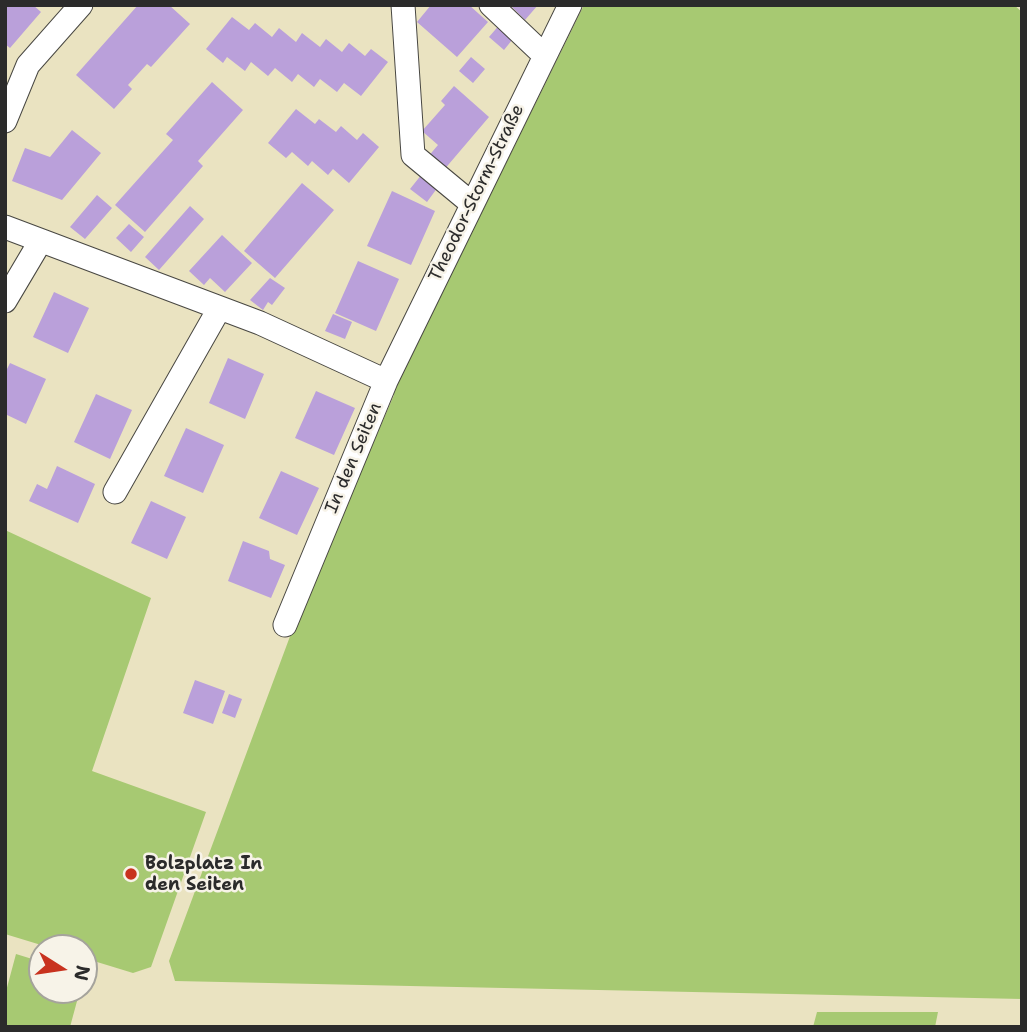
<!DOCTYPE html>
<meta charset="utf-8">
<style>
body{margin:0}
#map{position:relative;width:1027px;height:1032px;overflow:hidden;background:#eae3c1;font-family:"Shantell Sans",sans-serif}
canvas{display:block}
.frame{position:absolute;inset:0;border:7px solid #2b2b2b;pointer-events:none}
.north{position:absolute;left:28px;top:934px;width:70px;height:70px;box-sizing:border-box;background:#f7f3e8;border:2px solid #a5a39c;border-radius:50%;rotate:102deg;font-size:19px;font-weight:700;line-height:28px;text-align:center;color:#2b2b2b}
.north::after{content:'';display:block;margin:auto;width:24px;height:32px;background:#c8321e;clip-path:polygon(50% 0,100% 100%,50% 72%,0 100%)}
</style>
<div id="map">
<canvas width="1027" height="1032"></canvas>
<div class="frame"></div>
<div class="north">N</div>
</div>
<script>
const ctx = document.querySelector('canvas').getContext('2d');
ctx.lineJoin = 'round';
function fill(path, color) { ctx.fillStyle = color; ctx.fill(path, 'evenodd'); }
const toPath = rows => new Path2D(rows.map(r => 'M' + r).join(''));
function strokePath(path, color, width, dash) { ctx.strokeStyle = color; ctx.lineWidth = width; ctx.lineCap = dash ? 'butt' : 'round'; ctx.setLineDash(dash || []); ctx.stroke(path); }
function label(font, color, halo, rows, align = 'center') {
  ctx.font = font + ' "Shantell Sans",sans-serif'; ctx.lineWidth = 5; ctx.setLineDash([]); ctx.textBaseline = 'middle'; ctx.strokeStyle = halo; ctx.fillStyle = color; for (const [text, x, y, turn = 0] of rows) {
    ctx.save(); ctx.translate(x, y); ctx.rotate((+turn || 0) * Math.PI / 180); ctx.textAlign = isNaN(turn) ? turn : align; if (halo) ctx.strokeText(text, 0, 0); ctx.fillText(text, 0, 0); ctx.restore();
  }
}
fill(toPath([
 [584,5,1014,5,1022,12,1022,999,175,981,169,961,292,631,394,395,394,379,480,216],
 [5,530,151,598,92,771,206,812,151,967,133,973,84,958,84,948,51,948,5,934],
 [16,954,42,962,42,990,80,990,70,1027,5,1027,5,995],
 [817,1012,938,1012,935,1027,813,1027]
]), '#a7c972');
fill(toPath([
 [5,5,33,5,41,12,10,48,5,44],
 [138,5,169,5,190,24,151,67,147,64,128,85,132,89,114,109,76,75],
 [431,5,469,5,488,22,457,57,417,22],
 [510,5,538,5,525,20],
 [232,17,249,30,255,23,272,37,279,28,296,42,302,33,320,47,326,39,342,52,349,43,365,56,371,49,388,62,361,96,344,83,337,92,320,79,314,87,298,74,292,82,275,68,268,76,251,62,245,71,227,57,223,63,206,49],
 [501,23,516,35,504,50,489,37],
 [471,57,485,69,473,83,459,71],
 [212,82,243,110,198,161,203,166,145,232,115,205,173,140,166,134],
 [454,86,489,117,443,171,427,158,438,145,422,131,445,105,441,101],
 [296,109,315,124,319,119,336,132,341,126,357,140,363,133,379,147,349,183,333,169,328,175,312,161,308,166,292,152,286,158,268,143],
 [72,130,101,153,62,200,12,181,25,148,50,157],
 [422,174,438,187,427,202,410,189],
 [302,183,334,210,275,278,244,251],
 [392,191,435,211,411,265,367,246],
 [97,195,112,208,85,239,70,227],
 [190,206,204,219,159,270,145,257],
 [129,224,144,237,131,252,116,238],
 [222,235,252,263,225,292,210,278,204,285,189,271],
 [358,261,399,279,376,331,335,313],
 [270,278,285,288,272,305,268,302,263,310,250,300],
 [54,292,89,308,68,353,33,337],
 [333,314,352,322,345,339,325,331],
 [228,358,264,374,245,419,209,403],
 [10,363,46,379,26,424,5,414,5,373],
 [316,391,355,408,334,455,295,438],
 [96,394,132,410,110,459,74,442],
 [186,428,224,445,203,493,164,476],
 [57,466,95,484,78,523,29,501,37,484,47,489],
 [281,471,319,488,297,535,259,518],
 [151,501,186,517,167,559,131,543],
 [243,541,269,551,270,559,285,565,271,598,228,581],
 [195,680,225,691,213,724,183,713],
 [229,694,242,699,235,718,222,713]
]), '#baa0da');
const minor = toPath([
 [403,5,413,155,471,203],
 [491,5,545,56],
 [5,121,28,65,81,5],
 [5,227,260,323,386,381],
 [5,301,40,242],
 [115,492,219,309],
 [285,625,386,381,570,5]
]);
strokePath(minor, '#484742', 25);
strokePath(minor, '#fff', 23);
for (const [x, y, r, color] of [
 [131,874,7,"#c8321e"]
]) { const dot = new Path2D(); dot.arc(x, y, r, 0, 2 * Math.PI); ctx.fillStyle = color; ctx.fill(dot); strokePath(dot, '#f7f3e8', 2.5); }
label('18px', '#2b2b2b', '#f7f3e8', [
 ["Theodor-Storm-Straße",477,193,-64],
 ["In den Seiten",354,458,-67]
]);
label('bold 18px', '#2b2b2b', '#f7f3e8', [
 ["Bolzplatz In",145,864],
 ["den Seiten",145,885]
], 'left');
</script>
